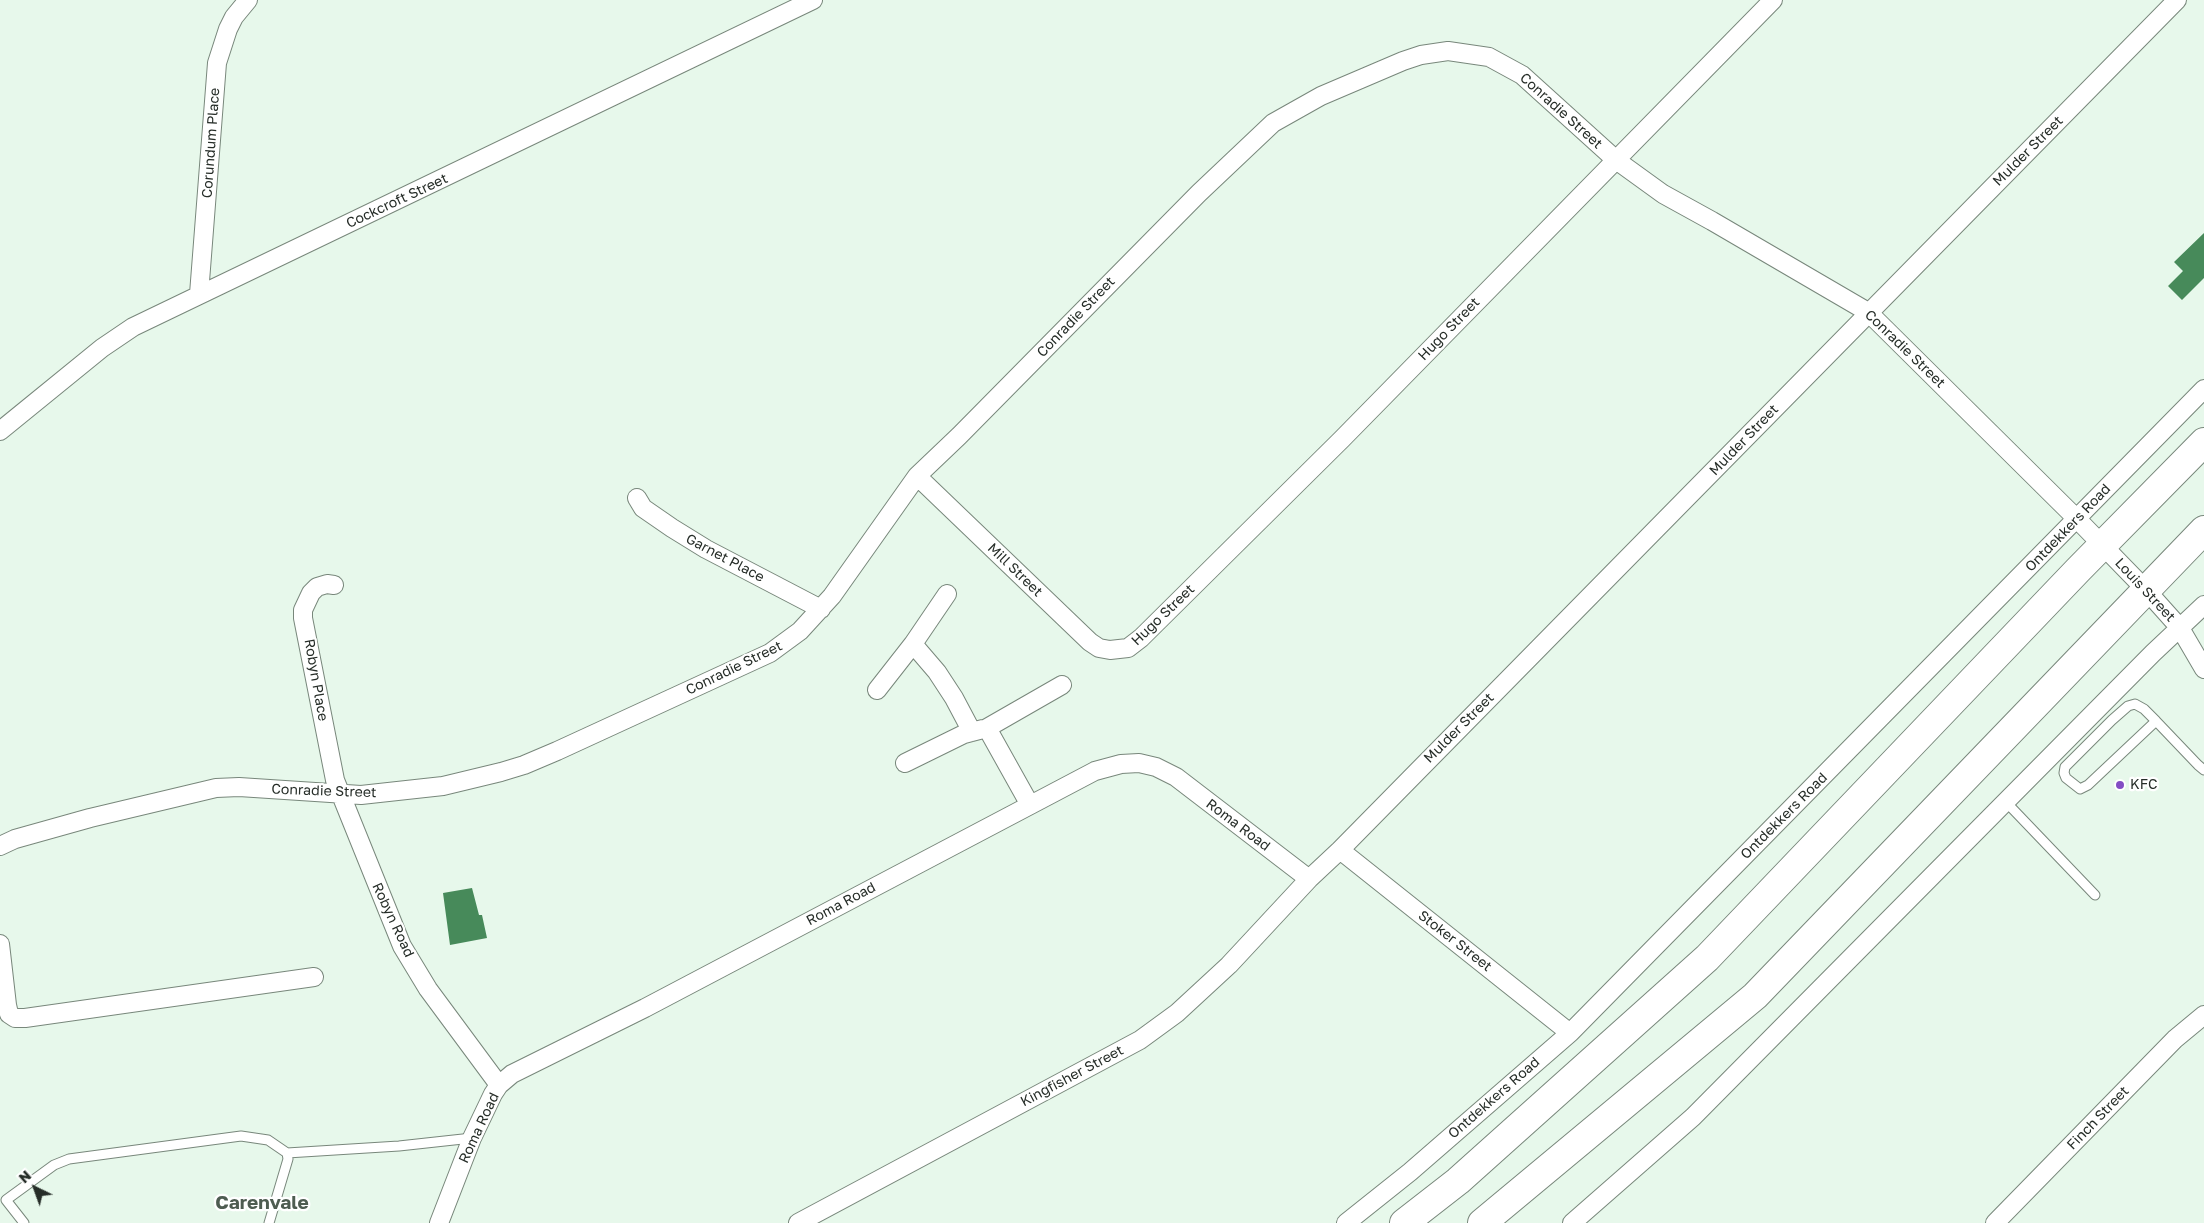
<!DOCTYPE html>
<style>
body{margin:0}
#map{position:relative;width:2204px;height:1223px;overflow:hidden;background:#e7f8eb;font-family:"Golos Text",sans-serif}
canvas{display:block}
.north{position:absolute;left:10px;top:1163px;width:50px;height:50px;-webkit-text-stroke:4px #fff;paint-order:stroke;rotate:318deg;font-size:14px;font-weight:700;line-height:20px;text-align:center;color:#262d28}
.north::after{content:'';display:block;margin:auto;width:18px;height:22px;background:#262d28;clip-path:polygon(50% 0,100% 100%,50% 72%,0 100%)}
</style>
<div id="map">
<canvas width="2204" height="1223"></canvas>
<div class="north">N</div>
</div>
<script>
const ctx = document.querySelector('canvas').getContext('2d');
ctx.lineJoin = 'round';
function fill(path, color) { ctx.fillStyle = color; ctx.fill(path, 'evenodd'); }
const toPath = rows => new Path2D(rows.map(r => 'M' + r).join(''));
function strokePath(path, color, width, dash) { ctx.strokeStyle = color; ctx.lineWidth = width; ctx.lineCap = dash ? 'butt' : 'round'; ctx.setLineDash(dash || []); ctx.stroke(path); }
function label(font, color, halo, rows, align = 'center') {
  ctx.font = font + ' "Golos Text",sans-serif'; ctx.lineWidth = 4.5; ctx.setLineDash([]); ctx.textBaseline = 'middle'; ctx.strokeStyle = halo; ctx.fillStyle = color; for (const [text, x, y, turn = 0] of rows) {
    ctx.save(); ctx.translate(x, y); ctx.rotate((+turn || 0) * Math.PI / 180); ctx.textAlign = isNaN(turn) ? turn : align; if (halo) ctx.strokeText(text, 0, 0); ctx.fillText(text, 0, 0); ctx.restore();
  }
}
fill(toPath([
 [2204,233,2204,278,2182,300,2168,286,2183,271,2174,262],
 [472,888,479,915,482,915,487,938,450,945,443,893]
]), '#478a5a');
const lane = toPath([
 [2156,721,2088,785,2080,789,2066,778,2064,773,2065,767,2112,720,2128,706,2135,704,2144,709,2156,721,2198,765,2204,770],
 [2005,801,2095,895],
 [24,1223,6,1200,54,1165,69,1159,241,1136,268,1140,287,1153,399,1146,472,1138],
 [269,1223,288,1159,287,1153]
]);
const street = toPath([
 [199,294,217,63,228,29,234,17,248,0],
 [0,431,102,348,133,327,813,0],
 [917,476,1090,642,1099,648,1110,650,1128,648,1141,638,1342,439,1773,0],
 [637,498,643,508,672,528,706,549,821,609],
 [334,585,327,584,317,587,311,593,303,610,303,618,335,780,402,946,428,989,499,1085],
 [913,644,937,672,954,698,972,732],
 [877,690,913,644,947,594],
 [905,763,964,734,983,729],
 [1030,805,987,728,1062,685],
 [0,846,15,839,90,818,216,788,239,787,361,795,443,786,501,772,524,765,557,751,770,653,800,631,832,596,917,476,959,436,1199,193,1273,123,1321,96,1403,61,1421,55,1448,51,1489,57,1522,75,1616,160,1663,194,1712,221,1868,312,2077,519,2146,590,2180,628,2204,669],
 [1340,850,1570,1033],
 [0,944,7,1005,9,1014,15,1018,25,1018,314,977],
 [439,1223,472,1138,493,1094,499,1085,512,1074,645,1008,1095,771,1121,764,1139,763,1156,767,1176,777,1309,879],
 [798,1223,1140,1040,1177,1013,1229,965,1309,879,1340,850,2177,0],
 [1346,1223,1410,1172,1570,1033,2204,389],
 [1572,1223,1693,1117,2153,653,2204,605],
 [1995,1223,2175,1039,2204,1015]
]);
const primary = toPath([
 [1404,1223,1458,1181,1707,958,2078,570,2204,442],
 [1482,1223,1755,996,2204,530]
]);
strokePath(lane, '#78877b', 11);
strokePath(street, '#78877b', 20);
strokePath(primary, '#78877b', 30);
strokePath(lane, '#fff', 9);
strokePath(street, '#fff', 18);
strokePath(primary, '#fff', 28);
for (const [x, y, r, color] of [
 [2120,785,5,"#834dc4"]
]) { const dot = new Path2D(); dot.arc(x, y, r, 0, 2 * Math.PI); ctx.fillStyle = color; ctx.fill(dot); strokePath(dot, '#fff', 2); }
label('14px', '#262d28', '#fff', [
 ["Conradie Street",1561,111,42],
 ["Corundum Place",211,143,-86],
 ["Mulder Street",2028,151,-45],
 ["Cockcroft Street",397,201,-25],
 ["Conradie Street",1076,317,-46],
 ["Hugo Street",1449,329,-46],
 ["Conradie Street",1905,349,44],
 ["Mulder Street",1744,440,-46],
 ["Ontdekkers Road",2068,528,-46],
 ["Garnet Place",725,558,28],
 ["Mill Street",1015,570,44],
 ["Louis Street",2145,590,47],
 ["Hugo Street",1163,615,-44],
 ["Conradie Street",734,668,-26],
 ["Robyn Place",316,680,80],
 ["Mulder Street",1459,728,-45],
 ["Conradie Street",324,791,2],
 ["Ontdekkers Road",1784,816,-45],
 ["Roma Road",1238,825,37],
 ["Roma Road",841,904,-28],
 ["Robyn Road",393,920,65],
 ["Stoker Street",1455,941,38],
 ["Kingfisher Street",1072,1076,-28],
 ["Ontdekkers Road",1494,1098,-41],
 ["Finch Street",2098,1118,-46],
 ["Roma Road",479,1128,-65]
]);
label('14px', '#262d28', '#fff', [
 ["KFC",2130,785]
], 'left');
label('bold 19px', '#4e5c51', '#fff', [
 ["Carenvale",262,1203]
]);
</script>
